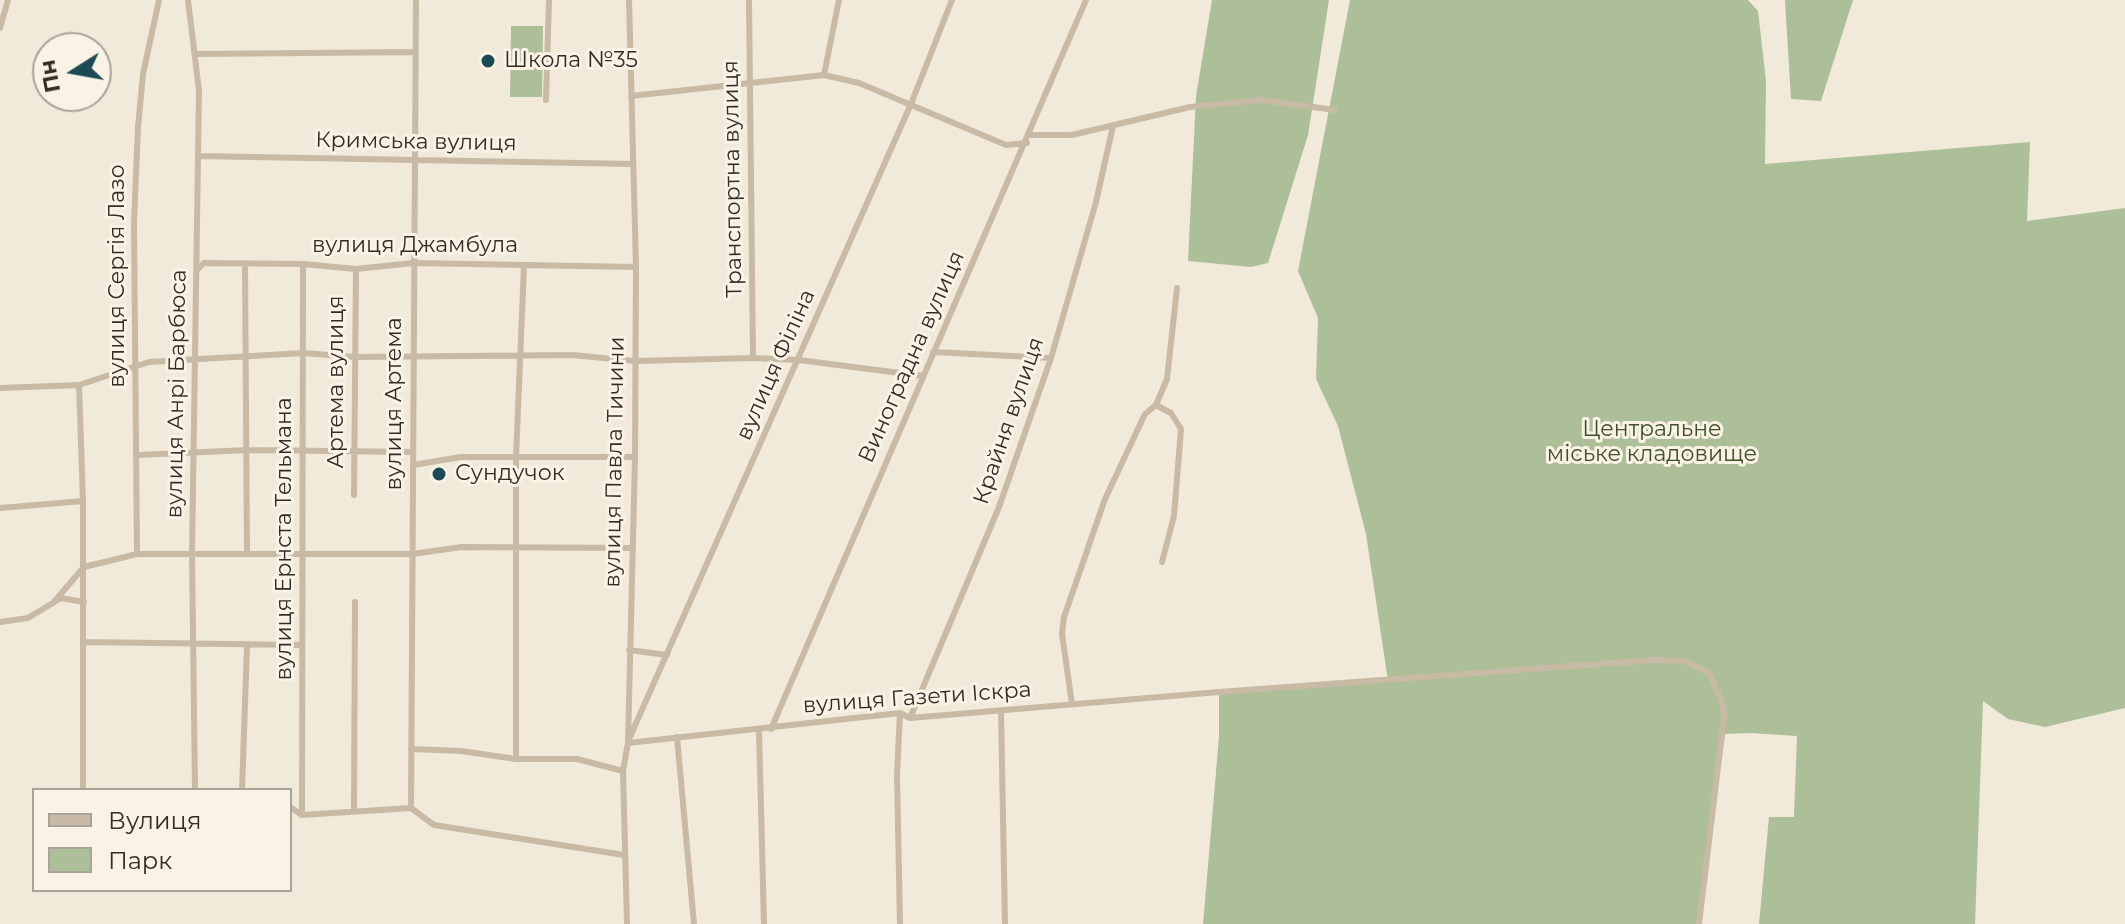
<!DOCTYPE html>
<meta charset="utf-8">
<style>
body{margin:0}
#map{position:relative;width:2125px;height:924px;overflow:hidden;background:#f1e9d9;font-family:Montserrat,sans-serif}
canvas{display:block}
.legend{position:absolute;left:32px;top:788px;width:260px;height:104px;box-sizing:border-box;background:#f9f2e5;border:2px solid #aaa399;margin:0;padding:10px 14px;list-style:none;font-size:24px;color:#342c26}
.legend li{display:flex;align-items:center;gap:16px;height:40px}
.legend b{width:40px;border:2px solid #aaa399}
.north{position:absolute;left:32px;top:32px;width:80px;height:80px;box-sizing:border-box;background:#f9f2e5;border:2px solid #aaa399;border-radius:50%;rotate:259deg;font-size:22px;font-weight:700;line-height:32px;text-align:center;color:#342c26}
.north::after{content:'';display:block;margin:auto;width:28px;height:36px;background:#1c4a55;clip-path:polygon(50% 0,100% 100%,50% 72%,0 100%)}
</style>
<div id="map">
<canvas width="2125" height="924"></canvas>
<ul class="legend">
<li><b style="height:10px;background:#c8baa5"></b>Вулиця</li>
<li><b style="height:22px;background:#adbf99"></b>Парк</li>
</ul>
<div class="north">Пн</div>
</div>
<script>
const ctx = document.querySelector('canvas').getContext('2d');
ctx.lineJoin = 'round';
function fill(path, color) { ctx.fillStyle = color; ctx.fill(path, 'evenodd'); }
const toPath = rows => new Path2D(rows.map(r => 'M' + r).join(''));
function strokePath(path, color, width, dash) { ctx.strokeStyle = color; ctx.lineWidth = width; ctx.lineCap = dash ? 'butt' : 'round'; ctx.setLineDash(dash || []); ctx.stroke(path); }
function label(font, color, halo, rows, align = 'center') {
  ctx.font = font + ' Montserrat,sans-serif'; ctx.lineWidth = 6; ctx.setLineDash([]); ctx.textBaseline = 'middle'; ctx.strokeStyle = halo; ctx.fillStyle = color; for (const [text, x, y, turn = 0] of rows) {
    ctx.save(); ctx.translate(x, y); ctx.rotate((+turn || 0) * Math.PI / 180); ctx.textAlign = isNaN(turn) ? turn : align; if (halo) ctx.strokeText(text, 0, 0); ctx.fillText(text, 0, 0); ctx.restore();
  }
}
fill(toPath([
 [1212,0,1329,0,1308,135,1268,263,1251,267,1188,261,1196,96],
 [1350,0,1748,0,1758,11,1766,81,1765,164,2030,142,2027,221,2125,208,2125,708,2045,727,2008,719,1983,701,1975,924,1759,924,1769,817,1794,817,1797,736,1750,733,1725,734,1699,924,1203,924,1219,737,1219,692,1388,681,1366,534,1338,426,1316,379,1318,318,1298,271],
 [1785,0,1853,0,1821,101,1791,99],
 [511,26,543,26,542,97,510,97]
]), '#adbf99');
strokePath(toPath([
 [188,0,199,91,192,554,195,790],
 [749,0,753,358],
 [0,28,8,0],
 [197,54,416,52],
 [824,75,839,0],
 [631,96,824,75,859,83,1006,145,1027,143],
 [546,100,549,0],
 [1030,135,1072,135,1190,107,1262,100,1335,110],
 [198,156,633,164],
 [245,264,247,554],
 [197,270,204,263,303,264,356,269,413,263,636,267],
 [933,352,1051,358],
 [79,385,83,501,83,790],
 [0,388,79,385,149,362,303,353,355,357,572,355,635,361,753,358,799,360,923,376],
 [1156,405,1171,413,1181,429,1174,516,1162,562],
 [138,455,248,450,413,452],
 [413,465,461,457,635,457],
 [354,495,356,269],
 [0,508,83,501],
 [137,554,134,223,138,127,143,74,159,0],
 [53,603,84,567,137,554,412,554,462,547,631,548],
 [0,622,28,618,61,598,84,602],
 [84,642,302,645],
 [629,650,667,655],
 [1072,704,1062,634,1064,617,1105,499,1145,414,1156,405,1167,379,1177,288],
 [1001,711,1005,924],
 [910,718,999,507,1051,358,1096,202,1113,126],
 [771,729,1086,0],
 [759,730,764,924],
 [677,737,694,924],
 [629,739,911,104,952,0],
 [628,743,900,713,910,718,1219,692,1654,660,1685,661,1709,673,1722,702,1724,717,1699,924],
 [411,749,461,751,516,759,577,759,623,771],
 [516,759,516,457,524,265],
 [242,790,247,646],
 [290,807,302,815,411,808],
 [411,808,416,0],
 [411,808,434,825,624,855],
 [354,809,355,602],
 [302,815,303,264],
 [627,924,623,771,628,743,635,457,636,267,629,0],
 [900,924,897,775,900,713]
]), '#c8baa5', 6);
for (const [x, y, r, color] of [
 [488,61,8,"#1c4a55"],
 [439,474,8,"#1c4a55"]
]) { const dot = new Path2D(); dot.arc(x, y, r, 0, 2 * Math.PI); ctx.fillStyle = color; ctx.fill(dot); strokePath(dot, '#f9f2e5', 3); }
label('22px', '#342c26', '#f9f2e5', [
 ["Школа №35",504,61],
 ["Сундучок",455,474]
], 'left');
label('22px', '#342c26', '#f9f2e5', [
 ["Кримська вулиця",416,142,1],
 ["Транспортна вулиця",733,179,-91],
 ["вулиця Джамбула",415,246],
 ["вулиця Сергія Лазо",118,276,-90],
 ["Виноградна вулиця",912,357,-66],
 ["вулиця Філіна",776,365,-66],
 ["Артема вулиця",337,382,-90],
 ["вулиця Анрі Барбюса",177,394,-89],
 ["вулиця Артема",395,404,-90],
 ["Крайня вулиця",1009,421,-71],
 ["вулиця Павла Тичини",615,462,-89],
 ["вулиця Ернста Тельмана",285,539,-90],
 ["вулиця Газети Іскра",917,698,-4]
]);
label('22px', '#3e522a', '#f9f2e5', [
 ["Центральне",1652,430],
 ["міське кладовище",1652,455]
]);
</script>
